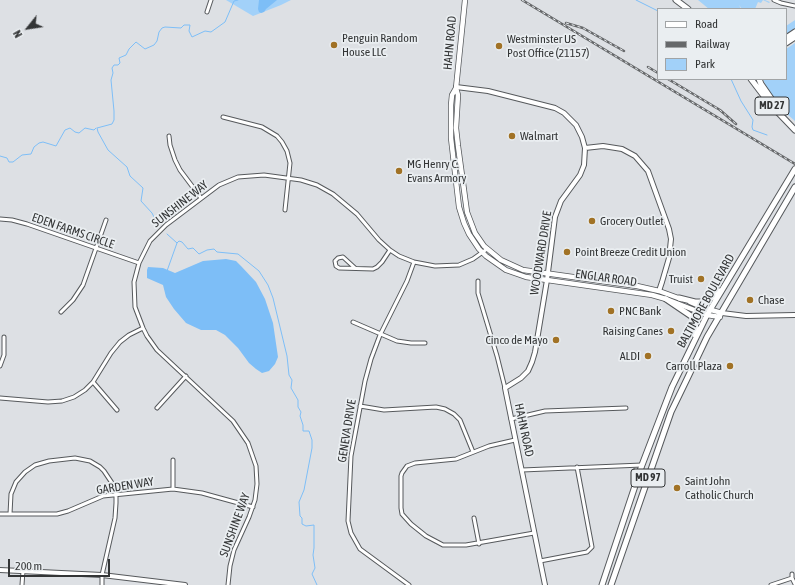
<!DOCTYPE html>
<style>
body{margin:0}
#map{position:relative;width:795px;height:585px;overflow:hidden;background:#dde0e4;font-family:"Asap Condensed",sans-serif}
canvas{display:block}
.legend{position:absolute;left:657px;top:8px;width:130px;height:72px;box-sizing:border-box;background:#eaeef1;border:1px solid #a1a4a6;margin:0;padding:5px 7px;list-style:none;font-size:12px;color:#333536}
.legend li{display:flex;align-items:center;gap:8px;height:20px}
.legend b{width:20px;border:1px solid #a1a4a6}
.north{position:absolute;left:8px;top:8px;width:40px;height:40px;-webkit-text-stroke:3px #eaeef1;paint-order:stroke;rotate:240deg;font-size:11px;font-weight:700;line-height:16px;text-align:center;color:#333536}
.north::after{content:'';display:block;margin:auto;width:14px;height:18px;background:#333536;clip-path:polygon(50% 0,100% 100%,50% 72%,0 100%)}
.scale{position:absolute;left:8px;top:559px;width:102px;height:18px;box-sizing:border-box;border:2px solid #333536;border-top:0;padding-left:5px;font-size:12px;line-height:14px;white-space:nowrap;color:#333536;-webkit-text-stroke:3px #eaeef1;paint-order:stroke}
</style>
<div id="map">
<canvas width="795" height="585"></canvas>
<ul class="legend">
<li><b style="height:5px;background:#fff"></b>Road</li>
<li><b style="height:5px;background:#66686a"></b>Railway</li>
<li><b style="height:11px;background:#a2d1f9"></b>Park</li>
</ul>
<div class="north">N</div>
<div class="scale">200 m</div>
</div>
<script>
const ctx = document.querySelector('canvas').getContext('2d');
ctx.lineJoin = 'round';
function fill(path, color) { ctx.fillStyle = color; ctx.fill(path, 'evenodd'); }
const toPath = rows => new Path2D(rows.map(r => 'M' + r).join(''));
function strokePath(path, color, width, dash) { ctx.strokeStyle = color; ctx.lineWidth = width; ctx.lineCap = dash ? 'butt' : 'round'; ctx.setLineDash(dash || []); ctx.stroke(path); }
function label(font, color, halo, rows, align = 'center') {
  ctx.font = font + ' "Asap Condensed",sans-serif'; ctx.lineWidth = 3.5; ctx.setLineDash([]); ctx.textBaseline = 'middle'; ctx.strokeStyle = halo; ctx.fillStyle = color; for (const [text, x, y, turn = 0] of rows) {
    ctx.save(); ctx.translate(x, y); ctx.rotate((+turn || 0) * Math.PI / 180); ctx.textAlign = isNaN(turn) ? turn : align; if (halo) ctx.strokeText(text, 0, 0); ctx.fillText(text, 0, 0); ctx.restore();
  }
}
fill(toPath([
 [226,0,291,0,281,5,253,16],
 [698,0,765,0,770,2,769,3,763,0,761,3,758,2,755,9,742,9,739,5,741,9,709,9],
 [795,20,795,29,786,34,786,26],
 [795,43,795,121,779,107,768,92,763,79,786,79,786,49]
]), '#a2d1f9');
fill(toPath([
 [259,0,277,0,266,9,264,12,261,13,259,12,258,9],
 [226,259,236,261,241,266,256,282,265,299,273,323,278,357,275,364,269,371,262,373,256,369,249,363,238,348,225,335,216,330,201,330,186,323,174,309,166,297,163,285,147,278,147,270,148,267,163,268,175,273,203,261]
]), '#7dbef7');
strokePath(toPath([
 [636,0,658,11],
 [731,79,741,101,753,120,752,127,753,130,767,135],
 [0,156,7,158,9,162,13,162,22,155,31,154,34,147,39,143,43,142,56,146,65,130,70,128,75,132,79,133,85,128,94,130,96,128],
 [156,221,152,213,141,201,143,188,130,176,127,167,108,150,98,132,97,128,112,124,114,120,114,111,111,80,113,73,112,68,114,65,118,65,120,63,119,58,126,55,129,49,136,42,145,49,154,45,157,41,159,32,162,28,165,27,181,28,184,25,190,25,189,31,192,37,205,31,211,32,225,22,234,1,238,0],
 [167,234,177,243,179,241,182,242,188,249,193,248,199,254,207,250,214,249,217,252,238,254,259,271,268,285,273,298,287,356,289,375,292,380,291,388,298,400,298,407,301,412,300,416,303,425,303,431,309,431,312,440,312,448,304,490,299,502,300,516,302,518,302,524,306,526,314,525,314,548,313,555,315,568,312,574,317,585],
 [167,271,177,243]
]), '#7dbef7', 1);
const minor = toPath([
 [774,0,781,3,795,6],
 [207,12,211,0],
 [223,117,262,127,277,136,282,142,287,151,290,163,285,210],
 [169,136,170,145,175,160,180,170,201,198],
 [0,219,12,220,27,224,139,263],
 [355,268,343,257,338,258,335,261,336,266,339,268,373,269,377,267,382,262,390,250],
 [478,281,478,293,497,356,505,388],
 [61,312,73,300,83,285,106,220],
 [353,322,397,341,411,343,425,343],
 [0,366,4,355,4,337],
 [93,382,117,410],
 [0,398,48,402,62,401,74,397,85,390,93,382,111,353,120,342,129,335,143,328],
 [360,406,384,410,436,407,445,409,454,414,460,420,473,452],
 [157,408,186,376],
 [511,419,545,411,626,408],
 [515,440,489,446,456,459,415,463,407,466,402,473,401,476,401,508,402,514,411,524,426,536,443,545,466,545,534,533],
 [522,470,642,465],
 [173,489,173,460],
 [0,514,57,514,68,511,103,496,173,489,202,493,253,507],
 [10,514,11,494,16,482,25,472,35,465,49,461,75,458,90,461,100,467,104,471,112,483,116,494,116,503,115,518,102,575,102,585],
 [474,518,479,544],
 [540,561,587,552,592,547,577,467],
 [792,574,792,578,795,584],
 [22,585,23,571],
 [228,585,230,566,234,550,249,517,255,500,257,484,256,466,248,443,233,421,157,350,147,336,143,328,135,307,134,282,139,263,150,241,166,225,219,185,238,177,264,175,301,180,317,185,333,194,357,214,379,240,390,250,399,256,414,262,435,266,459,265,473,259,487,249],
 [409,585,360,549,351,533,348,521,351,456,365,381,371,359,380,335,407,281,414,262],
 [771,585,792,578]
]);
const tertiary = toPath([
 [456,87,488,91,555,108,564,113,576,125,582,137,585,148,584,165,580,175,561,201,555,217,547,280,535,352,532,362,528,371,521,378,505,388,545,585],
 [585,148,603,146,622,149,635,156,648,171,669,229,671,239,669,258,662,282,659,291],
 [722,313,746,316,795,315],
 [0,570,102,575,185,585]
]);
const secondary = toPath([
 [465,0,456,88,458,95,456,128,458,146,467,212,475,233,484,246,501,260,523,270,637,286,659,291,681,299],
 [456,88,452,95,451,105,451,138,459,207,464,223,469,234,479,249,486,256,506,270,526,277,652,295,666,299,707,315,720,317],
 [690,302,704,308,722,313]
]);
const primary = toPath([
 [676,0,688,9]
]);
const trunk = toPath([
 [786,38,795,32],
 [786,43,795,37],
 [751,79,770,104,795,130],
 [759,79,761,84,779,110],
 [679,298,695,302,707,302,719,291],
 [666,299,694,318,696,328,695,335],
 [602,585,642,465,672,387,707,315,795,169],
 [611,585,671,412,687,379,707,337,795,187]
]);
strokePath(minor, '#56595c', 5);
strokePath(tertiary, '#56595c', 6);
strokePath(secondary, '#56595c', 6);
strokePath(primary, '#56595c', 7);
strokePath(trunk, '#56595c', 7);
strokePath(minor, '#fff', 3);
strokePath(tertiary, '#fff', 4);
strokePath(secondary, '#fff', 4.5);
strokePath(primary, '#fff', 5);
strokePath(trunk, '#fff', 5);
const rail = toPath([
 [522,0,795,164],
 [566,23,583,28,624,51],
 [648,67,658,73],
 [668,79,720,110,736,124]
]);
strokePath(rail, '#66686a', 2.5);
strokePath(rail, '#eaeef1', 1, [3]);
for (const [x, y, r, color] of [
 [334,45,4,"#a17225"],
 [499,46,4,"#a17225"],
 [512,136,4,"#a17225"],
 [399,171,4,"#a17225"],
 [592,221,4,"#a17225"],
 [567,252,4,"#a17225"],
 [701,279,4,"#a17225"],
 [750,300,4,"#a17225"],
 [611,311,4,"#a17225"],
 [671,331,4,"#a17225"],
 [556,340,4,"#a17225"],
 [648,356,4,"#a17225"],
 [730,366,4,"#a17225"],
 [677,488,4,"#a17225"]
]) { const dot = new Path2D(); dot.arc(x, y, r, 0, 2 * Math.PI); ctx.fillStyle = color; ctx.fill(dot); strokePath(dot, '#eaeef1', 1.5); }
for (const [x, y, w] of [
 [772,106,34],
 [648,478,34]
]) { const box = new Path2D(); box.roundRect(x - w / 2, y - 9, w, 18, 3); ctx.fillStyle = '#eaeef1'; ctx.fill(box); strokePath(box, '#333536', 1); }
label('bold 11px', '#333536', null, [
 ["MD 27",772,106],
 ["MD 97",648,478]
]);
label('12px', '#333536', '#eaeef1', [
 ["Penguin Random",342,38],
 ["House LLC",342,52],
 ["Westminster US",507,39],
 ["Post Office (21157)",507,53],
 ["Walmart",520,136],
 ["MG Henry C.",407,164],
 ["Evans Armory",407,178],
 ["Grocery Outlet",600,221],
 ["Point Breeze Credit Union",575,252],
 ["Truist",693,279,"right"],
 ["Chase",758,300],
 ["PNC Bank",619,311],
 ["Raising Canes",663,331,"right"],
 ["Cinco de Mayo",548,340,"right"],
 ["ALDI",640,356,"right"],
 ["Carroll Plaza",722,366,"right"],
 ["Saint John",685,481],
 ["Catholic Church",685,495]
], 'left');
label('12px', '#333536', '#eaeef1', [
 ["HAHN ROAD",450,43,-85],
 ["SUNSHINE WAY",180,204,-38],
 ["EDEN FARMS CIRCLE",73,231,19],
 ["WOODWARD DRIVE",541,253,-81],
 ["ENGLAR ROAD",606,278,8],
 ["BALTIMORE BOULEVARD",706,301,-61],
 ["HAHN ROAD",524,430,78],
 ["GENEVA DRIVE",347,431,-81],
 ["GARDEN WAY",125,486,-9],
 ["SUNSHINE WAY",235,525,-70]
]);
</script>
